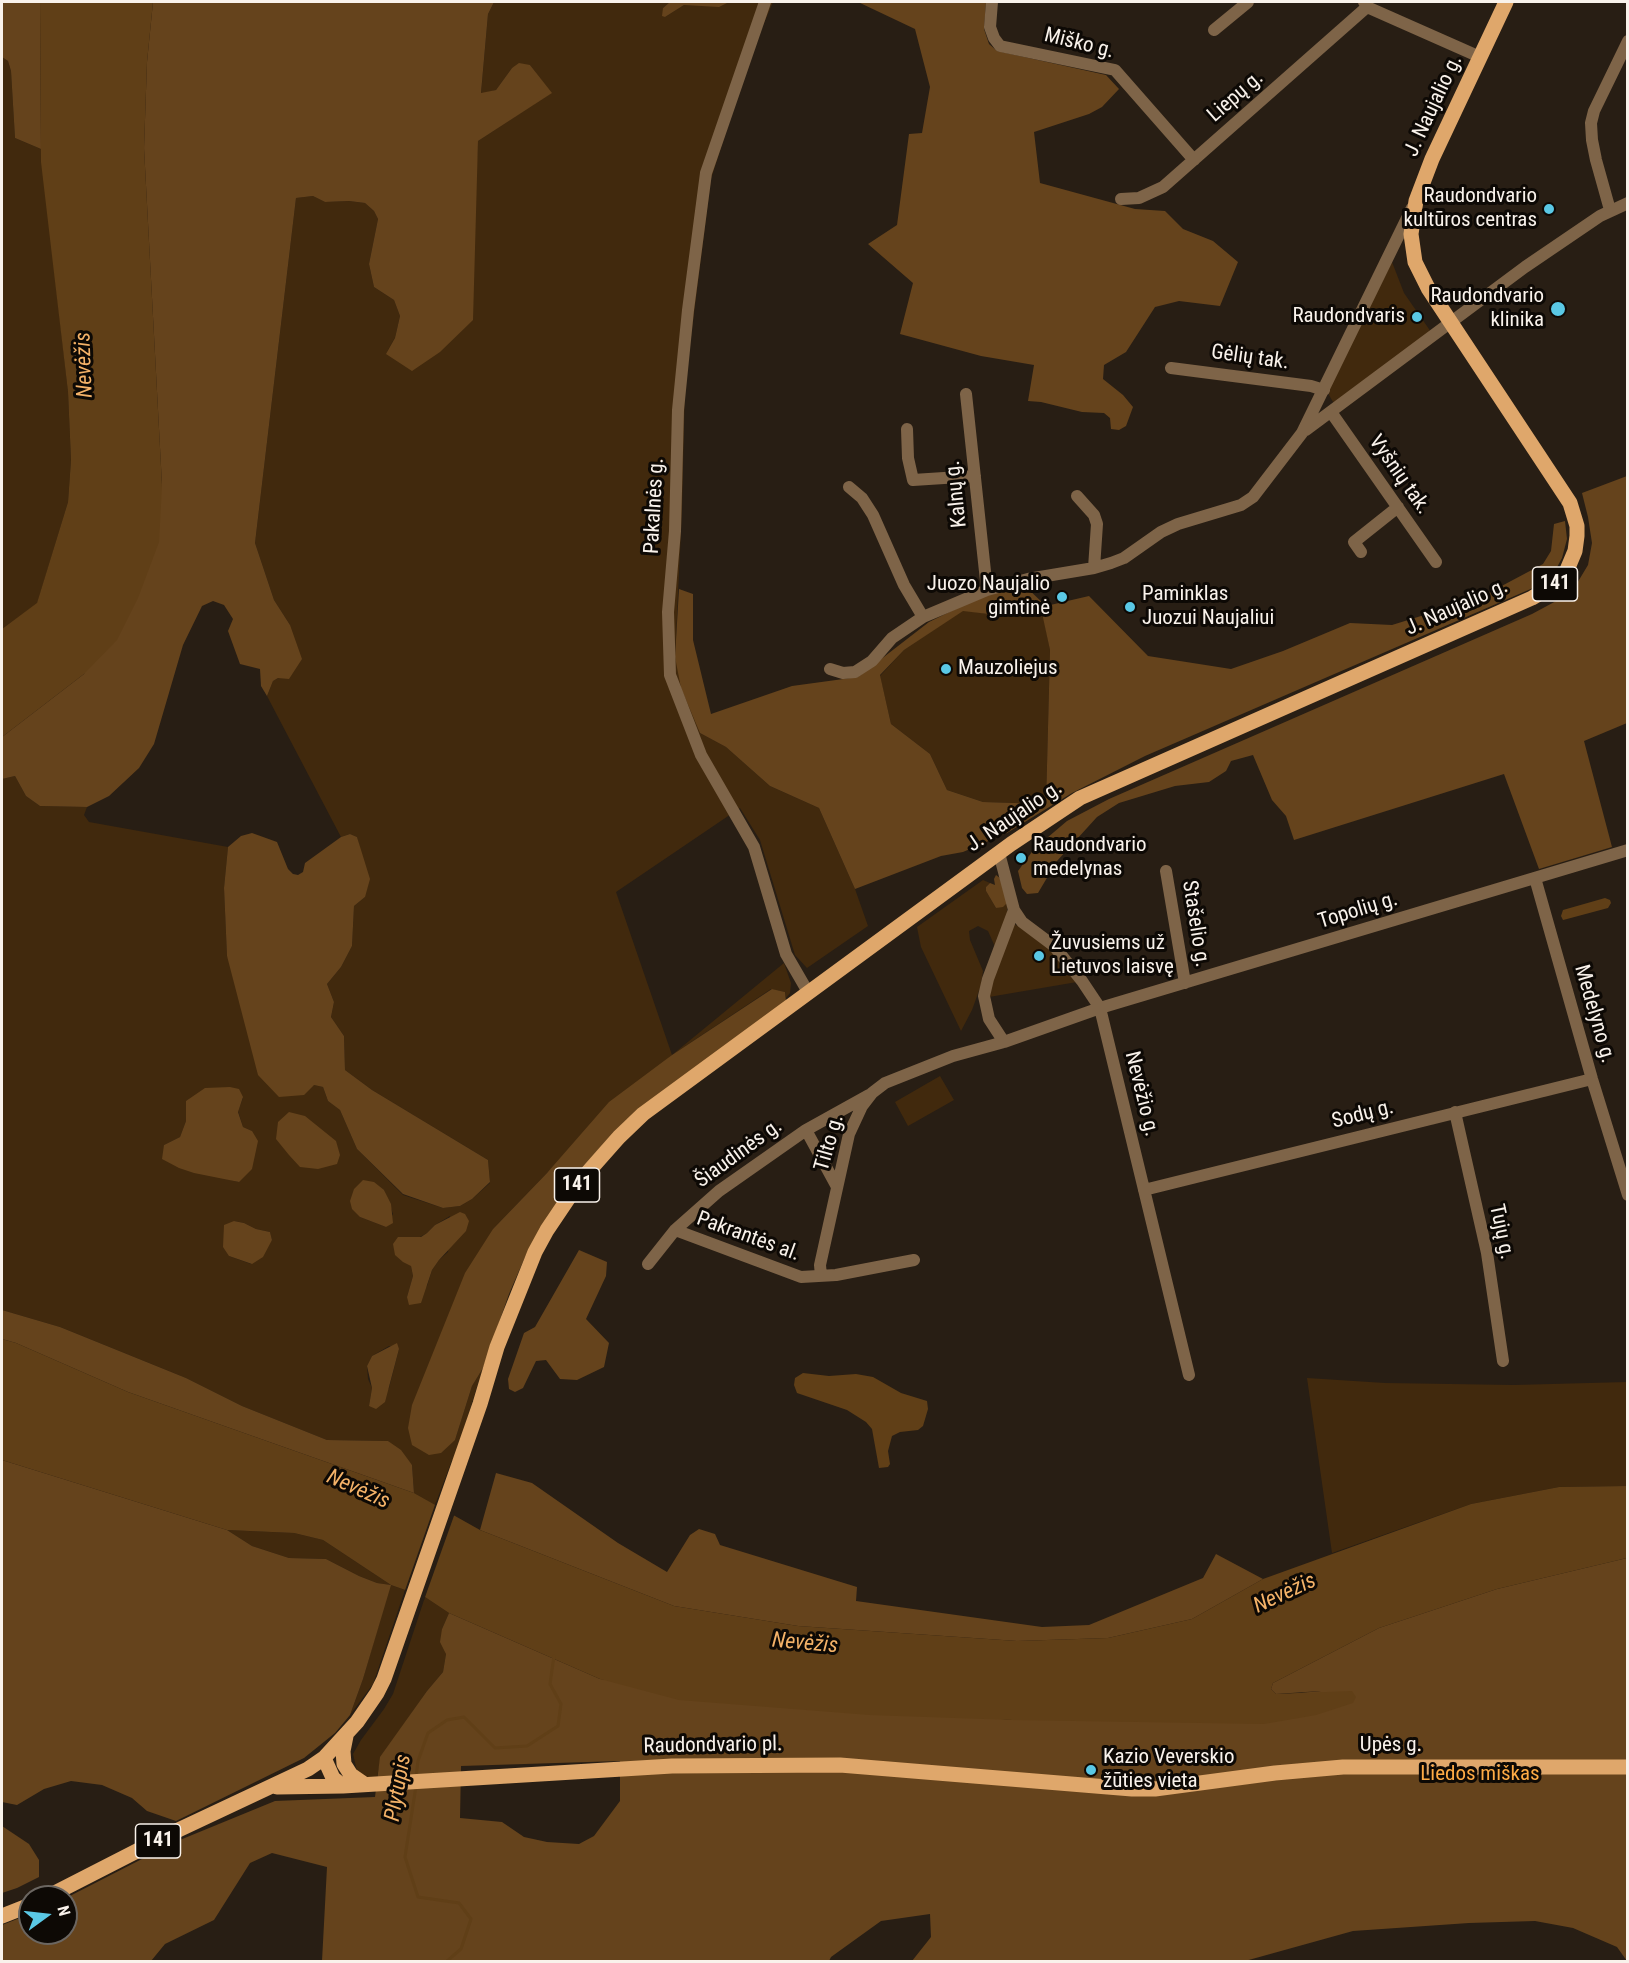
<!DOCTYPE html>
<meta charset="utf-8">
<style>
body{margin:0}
#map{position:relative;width:1629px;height:1963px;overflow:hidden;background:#281e14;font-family:"Roboto Condensed",sans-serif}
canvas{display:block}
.frame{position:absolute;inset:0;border:3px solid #f9f2eb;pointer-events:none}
.north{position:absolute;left:18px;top:1885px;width:60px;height:60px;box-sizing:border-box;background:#0d0905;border:2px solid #6b6661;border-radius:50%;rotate:75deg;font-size:16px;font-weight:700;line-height:24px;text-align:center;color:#f9f2eb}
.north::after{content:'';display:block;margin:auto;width:21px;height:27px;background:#5ac8e5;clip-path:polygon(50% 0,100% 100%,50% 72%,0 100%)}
</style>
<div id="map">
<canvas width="1629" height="1963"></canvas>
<div class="frame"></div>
<div class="north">N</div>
</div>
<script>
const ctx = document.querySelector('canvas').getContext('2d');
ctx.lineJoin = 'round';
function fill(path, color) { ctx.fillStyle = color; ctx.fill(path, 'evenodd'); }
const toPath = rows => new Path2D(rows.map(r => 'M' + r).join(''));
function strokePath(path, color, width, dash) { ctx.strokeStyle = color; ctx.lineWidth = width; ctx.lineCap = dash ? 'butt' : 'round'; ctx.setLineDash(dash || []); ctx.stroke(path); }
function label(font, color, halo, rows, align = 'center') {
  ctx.font = font + ' "Roboto Condensed",sans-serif'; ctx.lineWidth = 6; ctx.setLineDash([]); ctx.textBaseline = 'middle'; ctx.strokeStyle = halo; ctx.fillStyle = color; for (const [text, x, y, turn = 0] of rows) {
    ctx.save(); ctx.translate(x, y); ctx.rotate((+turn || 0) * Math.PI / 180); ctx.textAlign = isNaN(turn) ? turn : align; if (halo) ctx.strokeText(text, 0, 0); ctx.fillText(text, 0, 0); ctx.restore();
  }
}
fill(toPath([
 [494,2,670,2,663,8,665,17,684,5,729,2,773,2,752,51,711,179,685,385,682,510,675,657,700,733,726,747,770,786,819,808,855,889,868,926,807,968,795,955,760,840,740,808,616,892,672,1055,784,963,791,983,790,993,786,998,785,992,771,989,672,1055,547,1173,493,1229,455,1440,472,1386,483,1368,454,1460,452,1460,435,1505,414,1493,412,1465,388,1441,327,1440,242,1406,186,1378,60,1327,2,1310,2,779,15,776,26,796,40,806,87,807,84,815,89,822,228,847,224,888,227,956,314,1085,323,1087,328,1101,340,1110,357,1149,403,1195,443,1208,460,1206,472,1199,490,1183,488,1160,372,1090,345,1070,344,1036,331,1017,334,1002,327,984,341,967,352,946,354,906,365,897,360,849,357,837,350,834,341,837,267,696,273,681,278,678,290,625,274,600,255,543,296,198,313,196,325,202,349,201,365,203,374,211,378,219,369,264,374,287,394,300,400,316,395,338,386,353,475,199,478,141,551,93,530,65,512,68,496,90,481,94,488,14],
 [243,1098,238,1111,243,1127,252,1131,238,1182,223,1178,164,1145,180,1137,186,1121],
 [384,1190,393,1214,386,1227,360,1217],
 [450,1216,448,1252,439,1260,432,1270,427,1286,407,1297,413,1276,411,1266,420,1237,427,1233,435,1225],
 [234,1221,244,1223,256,1229,270,1232,272,1240,251,1264,229,1256],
 [389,1346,399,1349,389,1388,369,1406,372,1388,368,1379,367,1366,372,1356],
 [2,57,8,61,11,71,15,138,41,149,68,392,71,460,68,502,37,604,2,629],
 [1392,262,1404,293,1431,332,1337,401,1333,402,1329,395,1330,385],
 [963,610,988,614,1043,613,1050,650,1046,804,983,802,947,790,930,754,891,724,880,676,904,650],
 [983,880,990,883,986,887,986,891,996,908,1007,903,1007,914,996,949,988,931,978,926,969,931,970,940,983,971,981,985,972,1010,961,1031,921,947,917,927],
 [1013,923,1045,944,1077,982,989,997,990,987],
 [940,1076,954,1100,908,1126,895,1102],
 [1307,1378,1385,1383,1514,1385,1627,1382,1627,1486,1559,1487,1471,1504,1332,1553],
 [227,1530,294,1533,323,1540,391,1585,405,1590,373,1684,350,1715,363,1679,390,1585,377,1583,359,1576,326,1559,289,1558,252,1546],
 [425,1597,449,1613,442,1629,446,1654,443,1672,427,1691,381,1757,377,1777,368,1779,357,1771,353,1754,361,1740,384,1709,393,1694]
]), '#41290d');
fill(toPath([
 [2,2,40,2,41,149,15,138,11,71,8,61,2,57],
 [153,2,494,2,488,14,481,93,496,90,512,68,519,63,530,65,552,93,478,141,473,320,440,352,412,371,386,354,395,338,400,316,394,300,374,287,369,264,378,219,374,211,365,203,349,201,325,202,313,196,296,198,255,543,274,600,290,625,302,659,289,679,278,678,273,681,267,696,261,686,260,669,240,664,228,631,233,619,224,605,213,601,202,606,183,645,154,744,139,768,109,796,87,807,40,806,26,796,15,776,2,779,2,737,84,674,162,485,144,148,147,62],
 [670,2,729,2,719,7,684,5,665,17,662,16,663,8],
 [858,2,986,2,984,29,989,44,997,51,1106,75,1119,89,1102,107,1089,114,1034,132,1040,183,1135,209,1165,211,1183,229,1213,241,1238,262,1220,306,1179,301,1155,307,1126,352,1104,365,1103,379,1123,395,1133,407,1126,426,1119,430,1111,429,1110,418,1104,413,1082,412,1041,402,1028,401,1034,365,981,356,900,334,913,283,868,244,897,225,909,134,922,133,930,87,915,29],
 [1627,476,1627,723,1584,741,1612,847,1539,869,1504,774,1294,840,1286,816,1272,800,1253,755,1231,761,1226,771,1209,782,1175,786,1119,803,1097,817,1057,861,1038,893,1027,894,1022,888,1018,871,1034,849,1067,821,1109,799,1532,614,1558,600,1576,585,1588,565,1592,543,1588,517,1582,493],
 [1565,521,1567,539,1562,558,1555,571,1533,588,1145,756,1072,793,1007,833,963,852,941,856,855,889,819,808,770,786,726,747,700,733,681,688,675,657,679,589,693,594,693,640,711,714,792,686,858,677,929,622,982,596,1025,586,1046,606,1089,596,1148,656,1231,669,1283,651,1350,623,1392,625,1479,598,1543,564,1551,551,1554,524],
 [963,611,988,614,1042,613,1050,650,1046,804,983,802,947,790,930,754,891,724,880,675,904,650],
 [252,833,277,842,288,869,293,874,298,875,303,872,305,863,341,837,350,834,357,837,370,879,365,897,354,906,352,946,341,967,327,984,334,1002,331,1017,344,1036,345,1070,372,1090,488,1160,490,1182,472,1199,460,1206,443,1208,403,1194,357,1149,340,1110,328,1101,323,1087,314,1085,304,1095,279,1097,258,1075,227,956,224,888,228,847,241,836],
 [996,875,1000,878,1007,903,1003,907,996,908,986,891,986,887,990,883,995,885,994,879],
 [772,989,785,992,786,1001,655,1097,624,1122,574,1176,525,1257,509,1294,483,1368,472,1386,455,1440,441,1453,429,1455,412,1445,408,1428,412,1405,465,1273,493,1229,547,1173,609,1102,672,1055],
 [230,1087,239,1089,243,1097,238,1112,243,1127,252,1131,258,1141,252,1169,239,1182,194,1173,179,1168,162,1159,164,1145,180,1137,186,1121,186,1101,205,1088],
 [289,1112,305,1116,336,1141,340,1155,337,1164,318,1169,300,1167,289,1155,276,1139,278,1122],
 [363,1180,374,1182,384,1190,391,1204,393,1223,386,1227,360,1217,352,1209,350,1201,354,1189],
 [460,1212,465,1214,469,1221,466,1231,439,1260,432,1270,421,1303,409,1305,407,1297,413,1276,411,1266,403,1262,395,1255,393,1244,398,1237,421,1237,427,1233,435,1225],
 [234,1221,244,1223,256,1229,270,1232,272,1240,263,1257,252,1264,229,1256,223,1247,224,1225],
 [579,1250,607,1262,606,1276,586,1319,609,1343,604,1367,577,1380,560,1379,546,1360,536,1361,523,1388,515,1392,509,1389,508,1379,524,1333,535,1327],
 [2,1310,60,1327,186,1378,242,1406,327,1440,388,1441,401,1450,412,1465,414,1493,128,1392,16,1343,2,1339],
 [397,1343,399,1349,385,1402,376,1409,369,1406,372,1388,367,1366,372,1356],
 [2,1460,227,1530,252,1546,289,1558,326,1559,359,1576,377,1583,391,1585,363,1679,350,1715,335,1733,304,1758,176,1821,147,1811,132,1798,102,1785,71,1781,44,1789,17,1805,2,1802],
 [496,1473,532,1483,618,1543,667,1572,690,1535,699,1529,715,1534,720,1545,857,1587,856,1601,1042,1627,1089,1625,1203,1578,1216,1554,1263,1579,1192,1619,1108,1638,1017,1641,798,1626,674,1606,480,1530],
 [1627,1558,1627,1961,1617,1947,1573,1928,1535,1921,1469,1923,1353,1931,1245,1961,912,1961,931,1937,930,1914,881,1921,831,1957,829,1961,322,1961,327,1867,272,1853,250,1863,214,1920,165,1944,151,1961,2,1962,2,1925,30,1914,30,1933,66,1933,66,1898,175,1842,275,1801,375,1797,380,1757,427,1691,443,1672,446,1654,440,1642,442,1629,449,1613,600,1679,1012,1720,1321,1691,1276,1694,1271,1689,1273,1683,1379,1628,1497,1589],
 [620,1761,620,1801,594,1836,579,1844,547,1842,524,1837,502,1822,460,1818,461,1766],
 [2,1826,29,1844,39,1860,39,1877,17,1888,2,1893]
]), '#65431c');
fill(toPath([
 [40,2,153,2,147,62,144,148,162,485,159,542,138,598,117,640,84,674,2,737,2,629,37,603,68,502,71,460,68,392,41,162],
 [1605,898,1610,900,1611,903,1608,908,1567,919,1563,920,1561,916,1563,910],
 [2,1339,16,1343,128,1392,414,1493,480,1530,674,1606,798,1626,1017,1641,1108,1638,1192,1619,1263,1579,1471,1504,1559,1487,1627,1486,1627,1558,1497,1589,1379,1628,1273,1683,1271,1689,1276,1694,1352,1691,1356,1697,1353,1703,1316,1715,1264,1724,1012,1720,870,1715,679,1700,600,1679,449,1613,425,1597,391,1585,323,1540,294,1533,227,1530,2,1460],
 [803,1373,829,1376,856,1374,873,1377,901,1393,927,1401,928,1409,923,1426,918,1430,900,1432,892,1436,888,1451,890,1464,888,1467,879,1468,872,1429,866,1422,847,1410,797,1393,794,1385,795,1378]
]), '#603f17');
fill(toPath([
 [436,1502,455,1513,424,1600,404,1593]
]), '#281e14');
strokePath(toPath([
 [416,1777,418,1761,428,1733,447,1720,464,1717,495,1748,527,1746,558,1726,561,1704,550,1684,554,1656],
 [416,1786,405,1857,418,1897,459,1903,471,1919,461,1949,446,1962]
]), '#603f17', 3);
strokePath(toPath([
 [765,2,706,173,688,310,678,410,675,531,668,612,670,675,701,755,754,847,786,954,808,992],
 [992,2,990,27,994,38,1000,46,1115,70,1194,160],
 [1364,2,1367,7,1480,57],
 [1214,30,1248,2],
 [1121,199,1139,198,1163,187,1367,7],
 [1610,210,1596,160,1592,140,1591,123,1594,111,1628,41],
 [1171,368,1311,386,1324,390],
 [966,394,987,590],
 [1331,412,1436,562],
 [907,429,908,458,913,480,975,476],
 [1306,430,1525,267,1600,216,1628,203],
 [849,487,862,498,873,515,904,585,923,617],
 [1077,496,1094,515,1097,524,1094,568],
 [1361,552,1354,542,1398,507],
 [830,669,843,673,855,672,872,661,892,638,923,617,987,590,1028,579,1094,568,1111,563,1124,558,1161,532,1178,524,1241,505,1253,497,1302,433,1412,208],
 [999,853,1014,910,1022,922,1054,946,1082,981,1100,1008,1189,1375],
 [1166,871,1185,983],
 [1535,878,1592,1079,1628,1195],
 [1004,1042,989,1019,984,996,988,979,1014,910],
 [1455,1112,1487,1253,1503,1361],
 [806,1130,837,1187],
 [1144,1190,1592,1079],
 [675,1230,801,1277,836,1275,914,1260],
 [648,1264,675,1230,719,1191,806,1130,869,1095],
 [821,1276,820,1265,849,1134,862,1106,872,1093,885,1083,953,1056,1004,1042,1100,1008,1628,850]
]), '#7e6448', 12);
strokePath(toPath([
 [346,1736,343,1751,344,1764,351,1775,364,1784],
 [324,1758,333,1778,343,1786],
 [277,1787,343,1786,672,1766,840,1765,1132,1789,1155,1789,1275,1773,1343,1767,1628,1767],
 [47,1897,174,1832,308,1769,324,1758,357,1722,377,1693,384,1679,480,1404,497,1347,535,1252,547,1230,580,1181,619,1137,643,1114,1011,844,1080,798,1532,598,1549,588,1560,580,1567,570,1575,551,1577,536,1577,526,1570,503,1428,288,1415,262,1411,234,1416,201,1432,159,1506,2],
 [2,1916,30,1905]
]), '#dfa76b', 15);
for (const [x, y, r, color] of [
 [1549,209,6,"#5ac8e5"],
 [1558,309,8,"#5ac8e5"],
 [1417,317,6,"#5ac8e5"],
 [1062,597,6,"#5ac8e5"],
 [1130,607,6,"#5ac8e5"],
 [946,669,6,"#5ac8e5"],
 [1021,858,6,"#5ac8e5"],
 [1039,956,6,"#5ac8e5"],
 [1091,1770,6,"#5ac8e5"]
]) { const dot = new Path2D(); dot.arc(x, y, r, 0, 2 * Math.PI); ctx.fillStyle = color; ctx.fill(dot); strokePath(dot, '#0d0905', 2); }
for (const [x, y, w] of [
 [1555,584,45],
 [577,1185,45],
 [158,1841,45]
]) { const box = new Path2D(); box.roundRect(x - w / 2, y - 17, w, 34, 4.5); ctx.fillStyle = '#0d0905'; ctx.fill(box); strokePath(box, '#f9f2eb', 1.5); }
label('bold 20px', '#f9f2eb', null, [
 ["141",1555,584],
 ["141",577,1185],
 ["141",158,1841]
]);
label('21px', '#f9f2eb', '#0d0905', [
 ["Miško g.",1079,44,14],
 ["Liepų g.",1236,97,-41],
 ["J. Naujalio g.",1434,106,-65],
 ["Gėlių tak.",1250,358,8],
 ["Vyšnių tak.",1399,475,55],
 ["Kalnų g.",957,494,-96],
 ["Pakalnės g.",655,506,-87],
 ["J. Naujalio g.",1457,608,-24],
 ["J. Naujalio g.",1015,817,-34],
 ["Topolių g.",1358,911,-17],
 ["Stašelio g.",1195,924,81],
 ["Medelyno g.",1594,1014,74],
 ["Nevėžio g.",1141,1094,76],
 ["Sodų g.",1363,1115,-14],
 ["Tilto g.",830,1143,-74],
 ["Šiaudinės g.",739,1154,-36],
 ["Tujų g.",1501,1232,78],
 ["Pakrantės al.",748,1237,20],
 ["Raudondvario pl.",713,1746,-1],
 ["Upės g.",1391,1746]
]);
label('21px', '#f9f2eb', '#0d0905', [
 ["Raudondvario",1537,197,"right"],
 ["kultūros centras",1537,221,"right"],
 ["Raudondvario",1544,297,"right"],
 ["klinika",1544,321,"right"],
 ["Raudondvaris",1405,317,"right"],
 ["Juozo Naujalio",1050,585,"right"],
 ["gimtinė",1050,609,"right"],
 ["Paminklas",1142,595],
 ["Juozui Naujaliui",1142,619],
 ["Mauzoliejus",958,669],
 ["Raudondvario",1033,846],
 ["medelynas",1033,870],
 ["Žuvusiems už",1051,944],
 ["Lietuvos laisvę",1051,968],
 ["Kazio Veverskio",1103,1758],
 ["žūties vieta",1103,1782]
], 'left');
label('21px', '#feab45', '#0d0905', [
 ["Liedos miškas",1480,1775]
]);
label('italic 22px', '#f4b268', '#0d0905', [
 ["Nevėžis",85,365,-92],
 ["Nevėžis",358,1490,24],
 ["Nevėžis",1285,1594,-25],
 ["Nevėžis",805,1644,5],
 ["Plytupis",399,1788,-80]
]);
</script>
